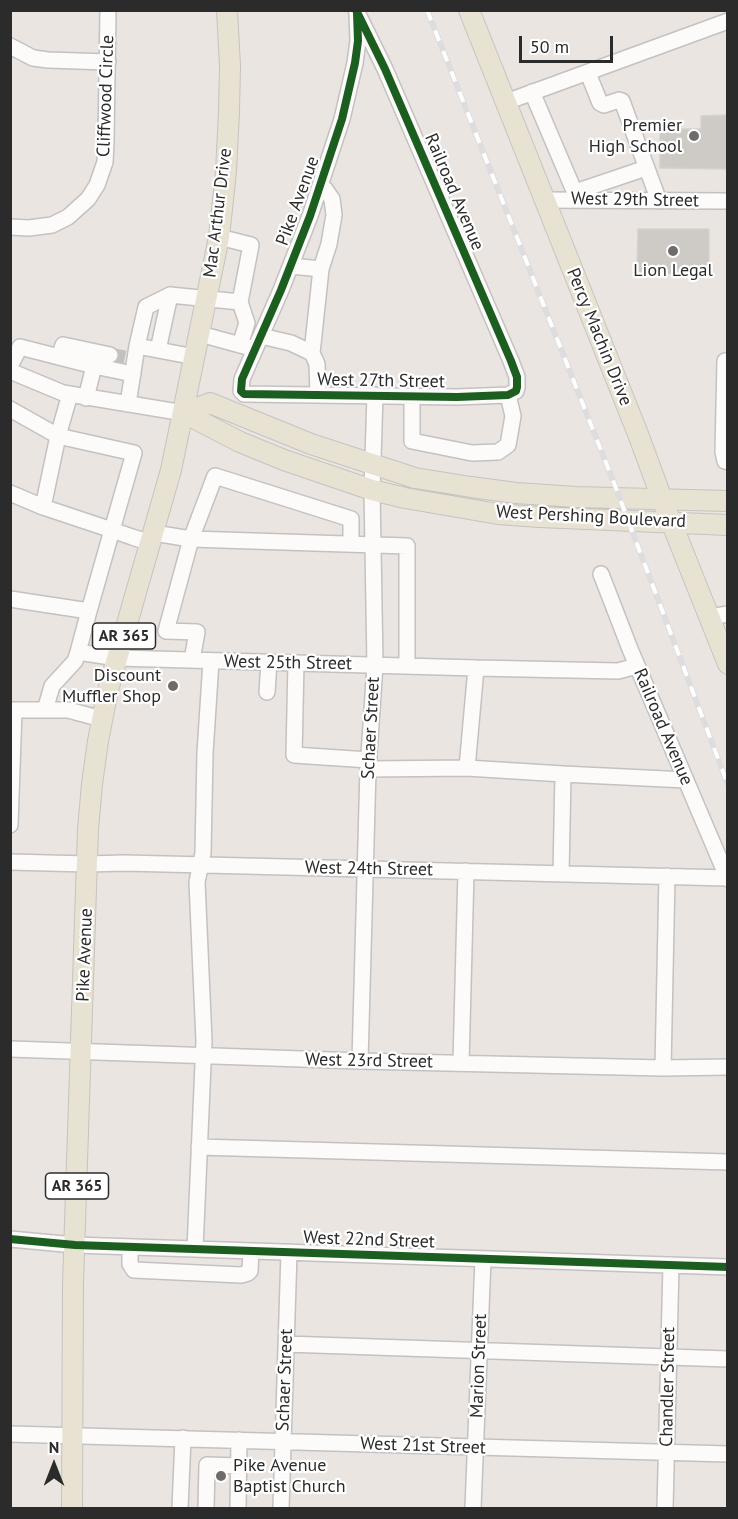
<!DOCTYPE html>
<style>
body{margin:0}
#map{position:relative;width:738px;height:1519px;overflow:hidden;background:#eae5e0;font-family:"PT Sans",sans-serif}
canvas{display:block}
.frame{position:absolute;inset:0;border:12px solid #2b2b2b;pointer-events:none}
.north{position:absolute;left:24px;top:1435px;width:60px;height:60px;-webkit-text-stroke:4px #fff;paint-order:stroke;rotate:0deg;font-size:16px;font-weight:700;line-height:24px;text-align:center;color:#2b2b2b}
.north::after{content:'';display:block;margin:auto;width:21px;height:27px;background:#2b2b2b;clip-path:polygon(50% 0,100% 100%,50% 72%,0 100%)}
.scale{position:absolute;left:519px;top:36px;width:94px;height:27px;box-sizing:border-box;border:3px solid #2b2b2b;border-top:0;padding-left:8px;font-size:18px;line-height:21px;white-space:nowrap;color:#2b2b2b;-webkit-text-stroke:4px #fff;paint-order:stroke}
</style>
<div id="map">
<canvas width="738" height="1519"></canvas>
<div class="frame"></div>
<div class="north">N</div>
<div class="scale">50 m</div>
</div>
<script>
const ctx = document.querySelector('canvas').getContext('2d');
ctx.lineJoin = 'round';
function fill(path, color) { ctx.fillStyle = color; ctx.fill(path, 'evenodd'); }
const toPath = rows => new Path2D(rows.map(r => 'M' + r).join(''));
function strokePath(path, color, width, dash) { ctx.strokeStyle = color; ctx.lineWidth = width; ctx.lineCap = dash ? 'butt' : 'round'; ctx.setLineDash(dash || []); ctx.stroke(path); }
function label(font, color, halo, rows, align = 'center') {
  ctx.font = font + ' "PT Sans",sans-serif'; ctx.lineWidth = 4.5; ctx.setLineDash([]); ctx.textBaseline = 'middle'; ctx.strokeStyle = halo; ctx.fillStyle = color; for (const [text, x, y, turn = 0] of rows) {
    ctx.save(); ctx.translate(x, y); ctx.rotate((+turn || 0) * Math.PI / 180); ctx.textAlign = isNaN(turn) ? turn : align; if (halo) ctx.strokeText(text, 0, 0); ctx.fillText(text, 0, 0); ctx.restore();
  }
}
const building = toPath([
 [728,115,728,169,660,168,660,129,701,129,701,116,728,115],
 [638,229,709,229,709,273,637,274,638,229]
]);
fill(building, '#cecbc7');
strokePath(building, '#d5d1cc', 1.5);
strokePath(toPath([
 [110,355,129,359]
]), '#c4c0bc', 15, [15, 8]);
const minor = toPath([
 [356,10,385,69,511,361,517,377,517,387,516,391,508,395,457,397,244,394,241,391,242,379,281,290,310,216,342,119,355,63,358,41,357,13],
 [10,46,33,58,48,60,108,62],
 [588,73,600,103,604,105,619,100,622,101,659,201],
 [532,92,578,200],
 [506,102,728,21],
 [575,192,646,168],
 [543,200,728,201],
 [10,227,29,228,52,225,68,217,88,199,97,185,105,162,106,142,108,10],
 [291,266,321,269],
 [240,302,247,323,240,345],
 [200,334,255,349],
 [261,336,291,343,312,353,317,364,318,395],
 [137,346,195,357],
 [158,350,170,295],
 [312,353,321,269,329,244,334,215,332,199,325,189,320,186],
 [96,356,94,366,133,374],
 [59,357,63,345,110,355],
 [728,361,725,361,723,452,725,461,728,462],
 [10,366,20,347,94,366,86,398],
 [10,371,63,393,184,413],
 [412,396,412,441,472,453,498,452,508,445,513,416,508,395],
 [128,404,137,346,146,307,170,295,240,302,251,245,219,237],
 [10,409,58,436,70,394],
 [10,493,43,507],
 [154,533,191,539,166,631,197,632,192,660],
 [351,544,351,519,215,476,191,539,407,546,407,666],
 [601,574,630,649,728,879],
 [10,599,89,611],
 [710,617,728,614],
 [78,652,117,658,476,668,618,671,637,666],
 [296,663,294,755,369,760],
 [267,692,269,662],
 [10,710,68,710,102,719],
 [45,710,52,686,75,661,78,652,89,611,112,530,134,453,58,436,43,507,112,530,132,537,151,543],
 [467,768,563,774],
 [368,769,467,768,476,668],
 [10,825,14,710],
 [10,862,87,864,125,863,728,878],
 [561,874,563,774,686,780],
 [10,1049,360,1061,663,1068,728,1067],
 [360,1061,368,769,375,665,372,490,375,395],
 [461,1063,466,871],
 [663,1068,667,876],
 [199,1147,728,1162],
 [10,1239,75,1245,728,1267],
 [130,1247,130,1264,134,1270,241,1275,248,1273,250,1271,251,1251],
 [195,1249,204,1041,197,882,203,853,205,753,211,661],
 [286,1344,728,1359],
 [10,1434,728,1454],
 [180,1508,183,1438],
 [206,1508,207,1465,239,1466],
 [238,1508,239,1440],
 [281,1508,289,1252],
 [473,1508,483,1259],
 [665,1508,671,1265]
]);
const major = toPath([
 [469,10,638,434,662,499,728,664],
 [184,413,240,442,284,460,372,490,405,498,498,514,539,517,728,525],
 [184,413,210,403,311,444,415,478,471,487,516,493,576,497,728,501],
 [72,1508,73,1283,88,829,92,784,98,741,108,690,171,470,219,237,226,171,229,112,230,66,227,10]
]);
strokePath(minor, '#c3c1c2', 18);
strokePath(major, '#c5c3c1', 22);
strokePath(minor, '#fcfbfa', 15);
strokePath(major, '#e8e2d2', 20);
const rail = toPath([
 [427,10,614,483,728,785]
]);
strokePath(rail, '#dddddf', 6);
strokePath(rail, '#fff', 4, [11]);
strokePath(toPath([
 [356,10,385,69,511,361,517,377,517,387,516,391,508,395,457,397,244,394,241,391,242,379,281,290,310,216,342,119,355,63,358,41,357,13],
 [10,1239,75,1245,728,1267]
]), '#1b5e20', 8);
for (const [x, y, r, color] of [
 [694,136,6,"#6e6c6a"],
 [673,251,6,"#6e6c6a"],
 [173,686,6,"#6e6c6a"],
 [221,1476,6,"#6e6c6a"]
]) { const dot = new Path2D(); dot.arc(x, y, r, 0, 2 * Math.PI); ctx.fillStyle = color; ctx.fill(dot); strokePath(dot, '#fff', 2); }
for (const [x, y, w] of [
 [124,636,63],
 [77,1186,63]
]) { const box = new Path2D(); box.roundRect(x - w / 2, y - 13, w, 26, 4.5); ctx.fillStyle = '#fff'; ctx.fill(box); strokePath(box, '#2b2b2b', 1.5); }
label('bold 16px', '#2b2b2b', null, [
 ["AR 365",124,636],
 ["AR 365",77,1186]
]);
label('18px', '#2b2b2b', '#fff', [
 ["Cliffwood Circle",106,96,-88],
 ["Railroad Avenue",454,192,67],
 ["West 29th Street",635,200,1],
 ["Pike Avenue",298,201,-70],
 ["Mac Arthur Drive",218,213,-83],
 ["Percy Machin Drive",599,337,68],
 ["West 27th Street",381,381,1],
 ["West Pershing Boulevard",591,517,3],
 ["West 25th Street",288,663,1],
 ["Railroad Avenue",663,727,67],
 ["Schaer Street",371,728,-87],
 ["West 24th Street",369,869,1],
 ["Pike Avenue",85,955,-88],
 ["West 23rd Street",369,1061,1],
 ["West 22nd Street",369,1240,2],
 ["Marion Street",479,1366,-88],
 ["Schaer Street",285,1380,-88],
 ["Chandler Street",668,1387,-89],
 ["West 21st Street",423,1446,2]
]);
label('18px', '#2b2b2b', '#fff', [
 ["Premier",682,126],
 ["High School",682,147],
 ["Lion Legal",673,271,"center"],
 ["Discount",161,676],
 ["Muffler Shop",161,697],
 ["Pike Avenue",233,1466,"left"],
 ["Baptist Church",233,1487,"left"]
], 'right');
</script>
